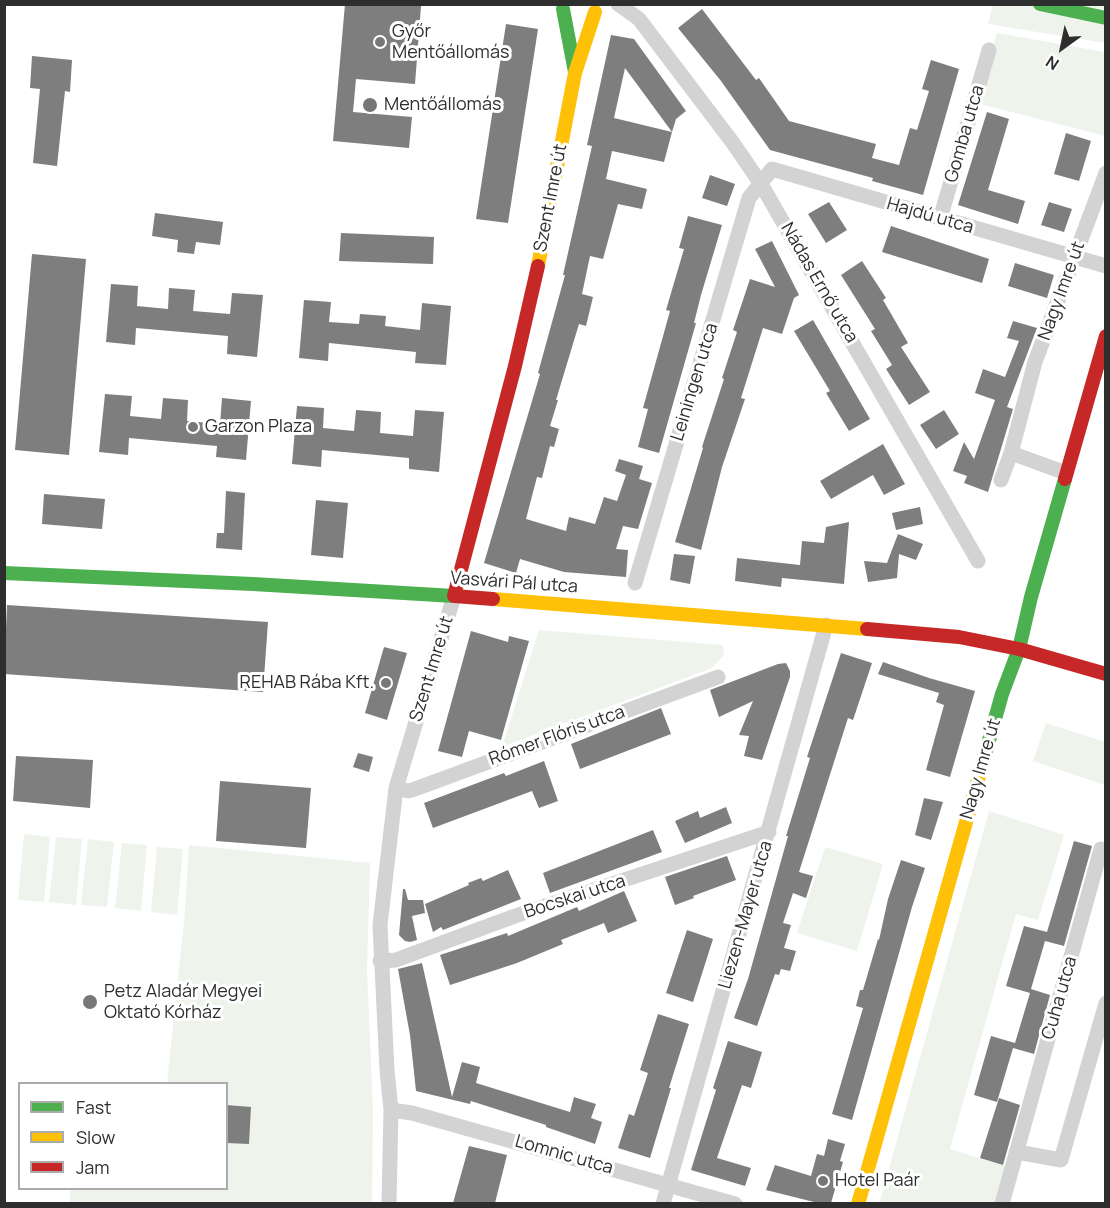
<!DOCTYPE html>
<meta charset="utf-8">
<style>
body{margin:0}
#map{position:relative;width:1110px;height:1208px;overflow:hidden;background:#fff;font-family:Manrope,sans-serif}
canvas{display:block}
.frame{position:absolute;inset:0;border:6px solid #2e2e2e;pointer-events:none}
.legend{position:absolute;left:18px;top:1082px;width:210px;height:108px;box-sizing:border-box;background:#fff;border:2px solid #ababab;margin:0;padding:8px 10px;list-style:none;font-size:18px;color:#2e2e2e}
.legend li{display:flex;align-items:center;gap:12px;height:30px}
.legend b{width:30px;border:2px solid #ababab}
.north{position:absolute;left:1032px;top:18px;width:60px;height:60px;-webkit-text-stroke:4px #fff;paint-order:stroke;rotate:213deg;font-size:16px;font-weight:700;line-height:24px;text-align:center;color:#2e2e2e}
.north::after{content:'';display:block;margin:auto;width:21px;height:27px;background:#2e2e2e;clip-path:polygon(50% 0,100% 100%,50% 72%,0 100%)}
</style>
<div id="map">
<canvas width="1110" height="1208"></canvas>
<div class="frame"></div>
<ul class="legend">
<li><b style="height:8px;background:#4caf50"></b>Fast</li>
<li><b style="height:8px;background:#ffc107"></b>Slow</li>
<li><b style="height:8px;background:#c62828"></b>Jam</li>
</ul>
<div class="north">N</div>
</div>
<script>
const ctx = document.querySelector('canvas').getContext('2d');
ctx.lineJoin = 'round';
function fill(path, color) { ctx.fillStyle = color; ctx.fill(path, 'evenodd'); }
const toPath = rows => new Path2D(rows.map(r => 'M' + r).join(''));
function strokePath(path, color, width, dash) { ctx.strokeStyle = color; ctx.lineWidth = width; ctx.lineCap = dash ? 'butt' : 'round'; ctx.setLineDash(dash || []); ctx.stroke(path); }
function label(font, color, halo, rows, align = 'center') {
  ctx.font = font + ' Manrope,sans-serif'; ctx.lineWidth = 6; ctx.setLineDash([]); ctx.textBaseline = 'middle'; ctx.strokeStyle = halo; ctx.fillStyle = color; for (const [text, x, y, turn = 0] of rows) {
    ctx.save(); ctx.translate(x, y); ctx.rotate((+turn || 0) * Math.PI / 180); ctx.textAlign = isNaN(turn) ? turn : align; if (halo) ctx.strokeText(text, 0, 0); ctx.fillText(text, 0, 0); ctx.restore();
  }
}
fill(toPath([
 [993,5,1105,5,1105,43,988,24],
 [997,33,1105,52,1105,136,976,103],
 [539,630,723,645,724,655,712,668,502,747],
 [1046,723,1105,742,1105,785,1033,761],
 [989,811,1064,835,1038,920,1016,914,950,1149,1006,1166,995,1203,879,1204],
 [24,834,50,837,44,902,18,900],
 [56,837,82,839,76,905,49,902],
 [88,839,114,842,107,907,81,905],
 [122,843,147,845,141,911,115,908],
 [189,845,370,863,367,970,373,1110,372,1203,70,1204,70,1189,226,1188,226,1084,167,1083,185,911],
 [157,847,183,849,177,915,151,912],
 [825,847,883,864,857,951,797,933]
]), '#eef4ec');
fill(toPath([
 [345,4,421,6,415,84,356,79,353,112,412,117,409,148,333,141],
 [702,9,756,80,759,78,789,121,876,144,872,158,899,165,910,128,917,130,929,91,922,89,931,60,959,69,923,195,872,181,873,178,770,150,721,81,678,28],
 [506,24,538,29,508,223,476,219],
 [611,35,634,39,686,111,676,119,672,132,625,68,614,118,672,132,664,162,612,151,606,179,647,189,642,209,618,204,603,259,590,256,582,294,593,297,586,326,579,324,556,400,558,400,550,426,559,429,554,447,550,446,542,478,537,477,526,519,566,531,569,517,595,524,604,497,617,501,626,475,615,471,619,459,643,466,639,479,652,483,638,529,623,526,616,549,628,550,626,577,564,572,520,559,516,573,484,563,540,374,538,373,565,275,563,275,592,146,587,145],
 [32,56,72,60,70,92,65,91,57,166,33,163,40,89,30,88],
 [987,112,1009,119,988,190,1025,201,1018,224,958,205],
 [1066,133,1091,141,1079,181,1054,174],
 [710,175,735,184,727,206,702,198],
 [829,202,847,230,826,243,808,214],
 [1049,202,1072,209,1064,232,1041,225],
 [155,213,223,222,220,245,196,242,194,254,177,252,178,240,152,236],
 [688,216,722,225,701,295,694,323,696,323,659,453,638,447,648,409,643,408,670,311,666,310,684,249,679,248],
 [891,226,989,259,982,283,882,252],
 [341,233,434,237,433,264,339,261],
 [772,241,799,295,794,298,782,334,763,328,741,398,745,399,722,467,701,550,675,542,703,448,702,447,724,379,722,378,737,332,733,330,750,279,775,287,755,249],
 [32,254,86,259,69,455,15,450],
 [862,261,886,298,883,300,908,343,901,347,930,392,909,405,886,369,892,365,871,331,875,329,841,275],
 [1015,263,1054,275,1047,298,1008,286],
 [111,284,138,286,137,306,168,309,169,288,195,290,193,311,230,314,232,293,263,295,257,357,227,354,228,336,136,328,135,345,106,342],
 [304,300,331,302,329,322,359,324,360,314,386,316,385,326,420,330,422,303,451,306,446,365,415,363,416,352,329,343,328,361,299,358],
 [813,320,870,419,849,431,826,393,830,391,794,331],
 [1013,321,1037,328,1007,407,1013,409,988,492,964,483,967,476,953,471,964,442,974,459,995,400,975,393,983,369,1005,377,1019,341,1007,338],
 [105,394,132,396,130,416,161,419,163,398,188,400,187,421,220,424,222,398,251,401,246,460,216,457,217,446,129,438,128,455,99,452],
 [297,406,324,408,323,428,354,431,356,410,381,412,380,433,413,436,415,410,444,412,439,472,409,469,409,458,322,450,321,467,292,464],
 [944,410,959,434,936,449,920,425],
 [883,444,905,484,884,495,873,475,831,499,820,481],
 [226,491,245,493,242,550,216,548,217,533,224,533],
 [44,494,105,499,102,529,42,524],
 [316,500,348,503,343,558,311,555],
 [920,507,923,524,896,530,892,513],
 [849,522,844,584,782,578,781,587,735,581,737,558,800,565,802,541,824,543,826,527],
 [898,534,923,544,916,560,899,554,897,578,868,582,864,561,887,563],
 [674,554,695,556,690,584,670,580],
 [7,605,268,622,263,692,4,674],
 [471,631,508,642,509,636,529,641,501,740,469,731,462,757,438,751],
 [384,647,407,653,387,720,365,713],
 [841,653,872,663,853,720,848,718,799,872,813,876,806,898,793,893,783,923,791,925,784,948,796,951,790,971,781,969,779,975,775,974,757,1026,734,1018,748,979,788,836,786,836,810,758,807,757],
 [883,662,929,678,975,691,950,777,926,770,944,705,936,702,939,693,878,674],
 [786,663,790,671,790,677,762,760,744,756,749,736,739,735,753,701,719,717,710,690,778,664],
 [661,708,671,734,580,769,571,744],
 [358,753,373,757,369,772,353,767],
 [16,756,93,760,90,808,13,801],
 [544,761,558,801,539,808,532,791,433,828,424,803,504,773,506,776],
 [220,781,311,788,306,848,216,841],
 [924,798,943,802,931,840,915,835],
 [726,807,732,823,685,843,675,821,698,811,700,818],
 [653,830,662,852,550,893,543,873],
 [1074,841,1092,846,1064,946,1045,941,1031,989,1050,995,1034,1054,1013,1048,997,1102,974,1095,991,1036,1015,1043,1030,993,1006,986,1024,926,1047,932],
 [727,856,736,880,693,896,694,898,675,905,665,877],
 [901,860,925,868,912,907,852,1120,832,1114,863,1008,856,1006,860,990,863,990,878,939,879,940,888,899],
 [508,870,521,899,443,930,441,927,433,932,425,904,469,885,468,883,481,878,483,881],
 [403,889,405,889,408,900,423,900,425,913,412,916,417,940,410,942,405,941,399,935],
 [624,891,637,921,608,933,604,923,561,940,563,944,517,963,450,985,440,955,507,933,508,936,577,907,579,911],
 [687,930,713,939,693,1002,666,993],
 [422,963,452,1097,462,1062,480,1067,476,1083,570,1112,574,1097,583,1100,596,1104,591,1118,602,1122,595,1144,546,1127,546,1125,471,1101,470,1104,416,1091,410,1035,398,969],
 [658,1014,689,1024,669,1088,671,1088,650,1158,618,1148,629,1114,634,1116,648,1073,640,1070],
 [728,1041,762,1052,751,1088,742,1085,717,1158,751,1168,745,1186,691,1170,716,1090,713,1088],
 [999,1098,1020,1105,1003,1165,980,1158],
 [226,1105,251,1107,249,1144,226,1143],
 [828,1139,845,1144,840,1161,843,1162,831,1203,818,1203,766,1190,775,1165,811,1176,817,1154,824,1156],
 [469,1146,507,1155,495,1203,453,1203]
]), '#7e7e7e');
strokePath(toPath([
 [618,4,639,19,733,143,761,184,978,561],
 [940,219,989,50],
 [1011,453,1066,473],
 [1001,480,1011,453,1035,362,1106,173],
 [635,583,749,198,772,169,1106,266],
 [396,788,409,791,415,789,718,677],
 [380,961,396,960,515,916,769,832],
 [391,1110,412,1113,735,1204],
 [1017,1152,1061,1160,1106,1003],
 [389,1204,391,1110,387,1070,380,925,396,788,454,596],
 [663,1204,826,625],
 [1002,1204,1101,849,1106,850]
]), '#d3d3d3', 15);
strokePath(toPath([
 [1040,4,1106,18],
 [563,9,575,72],
 [4,573,253,584,454,596],
 [981,769,1002,694,1019,649,1031,597,1065,479]
]), '#4caf50', 14);
strokePath(toPath([
 [538,266,575,73,595,12],
 [493,599,867,629],
 [858,1204,981,769]
]), '#ffc107', 14);
strokePath(toPath([
 [1065,479,1106,336],
 [493,599,454,596,515,366,538,266],
 [867,629,959,637,1019,649],
 [1019,649,1106,674]
]), '#c62828', 14);
for (const [x, y, r, color] of [
 [380,42,6,"#777"],
 [370,105,8,"#777"],
 [193,427,6,"#777"],
 [386,683,6,"#777"],
 [90,1002,8,"#777"],
 [823,1181,6,"#777"]
]) { const dot = new Path2D(); dot.arc(x, y, r, 0, 2 * Math.PI); ctx.fillStyle = color; ctx.fill(dot); strokePath(dot, '#fff', 2); }
label('18px', '#2e2e2e', '#fff', [
 ["Győr",392,32],
 ["Mentőállomás",392,53],
 ["Mentőállomás",384,105],
 ["Garzon Plaza",205,427],
 ["REHAB Rába Kft.",374,683,"right"],
 ["Petz Aladár Megyei",104,992],
 ["Oktató Kórház",104,1013],
 ["Hotel Paár",835,1181]
], 'left');
label('18px', '#2e2e2e', '#fff', [
 ["Gomba utca",965,134,-74],
 ["Szent Imre út",551,198,-79],
 ["Hajdú utca",930,216,16],
 ["Nádas Ernő utca",819,283,60],
 ["Nagy Imre út",1062,291,-70],
 ["Leiningen utca",695,382,-73],
 ["Vasvári Pál utca",514,583,4],
 ["Szent Imre út",432,669,-73],
 ["Rómer Flóris utca",557,736,-20],
 ["Nagy Imre út",981,769,-74],
 ["Bocskai utca",575,897,-18],
 ["Liezen-Mayer utca",746,915,-74],
 ["Cuha utca",1060,998,-74],
 ["Lomnic utca",564,1155,16]
]);
</script>
